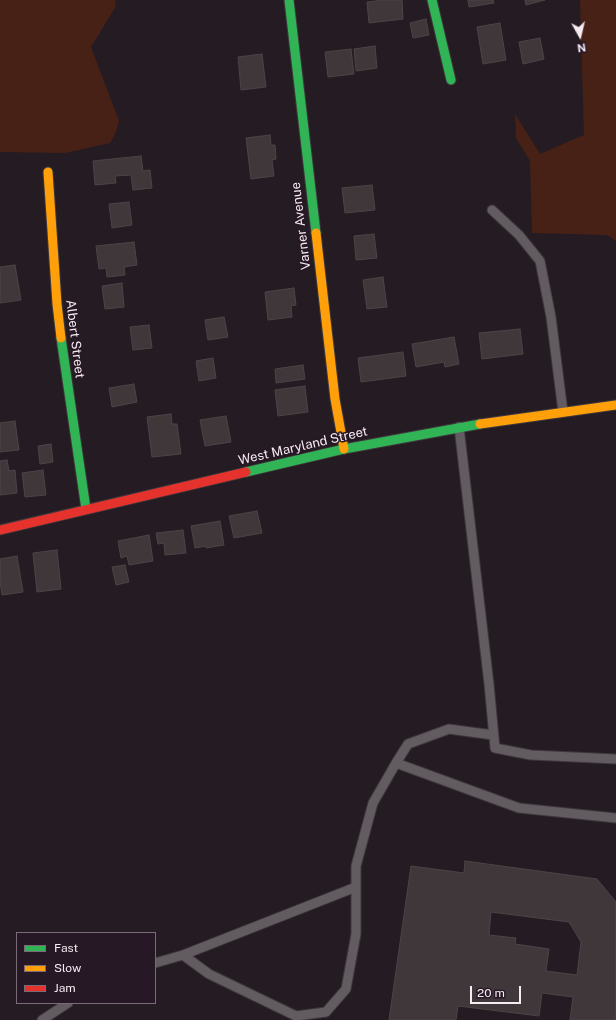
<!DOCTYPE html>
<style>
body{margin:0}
#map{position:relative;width:616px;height:1020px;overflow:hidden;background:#241c22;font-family:"Public Sans",sans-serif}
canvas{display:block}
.legend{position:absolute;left:16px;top:932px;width:140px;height:72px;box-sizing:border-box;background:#271825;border:1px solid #7a6c77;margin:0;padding:5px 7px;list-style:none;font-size:12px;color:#f6ebf3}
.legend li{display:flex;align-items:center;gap:8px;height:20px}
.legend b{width:20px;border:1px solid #7a6c77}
.north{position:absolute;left:560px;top:16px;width:40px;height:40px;-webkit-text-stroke:3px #271825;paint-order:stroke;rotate:172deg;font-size:11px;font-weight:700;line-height:16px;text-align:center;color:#f6ebf3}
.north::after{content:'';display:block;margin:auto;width:14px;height:18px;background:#f6ebf3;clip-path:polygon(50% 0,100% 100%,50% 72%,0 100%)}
.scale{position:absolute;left:470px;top:986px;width:51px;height:18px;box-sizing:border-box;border:2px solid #f6ebf3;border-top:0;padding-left:5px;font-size:12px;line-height:14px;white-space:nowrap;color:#f6ebf3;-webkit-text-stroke:3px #271825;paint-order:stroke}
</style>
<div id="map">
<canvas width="616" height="1020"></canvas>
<ul class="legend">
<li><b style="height:5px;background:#30b455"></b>Fast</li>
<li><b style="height:5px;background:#ff9f0a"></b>Slow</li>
<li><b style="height:5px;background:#e5322d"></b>Jam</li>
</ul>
<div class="north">N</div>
<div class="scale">20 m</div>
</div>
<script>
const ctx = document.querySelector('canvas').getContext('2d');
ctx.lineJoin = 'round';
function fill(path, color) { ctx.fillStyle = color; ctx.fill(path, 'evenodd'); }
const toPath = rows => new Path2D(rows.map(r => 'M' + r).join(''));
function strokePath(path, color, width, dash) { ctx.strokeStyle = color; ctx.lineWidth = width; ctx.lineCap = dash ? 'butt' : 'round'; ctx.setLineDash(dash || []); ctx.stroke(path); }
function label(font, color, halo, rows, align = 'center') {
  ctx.font = font + ' "Public Sans",sans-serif'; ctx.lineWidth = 3; ctx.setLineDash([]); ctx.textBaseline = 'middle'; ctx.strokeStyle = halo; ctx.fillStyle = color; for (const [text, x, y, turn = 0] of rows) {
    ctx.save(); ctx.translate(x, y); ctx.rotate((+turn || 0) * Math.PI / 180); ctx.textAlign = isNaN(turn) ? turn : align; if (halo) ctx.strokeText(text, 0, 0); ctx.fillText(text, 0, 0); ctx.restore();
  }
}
fill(toPath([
 [0,0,115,0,116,6,91,47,119,121,116,132,110,143,65,153,0,152],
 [580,0,616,0,616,241,607,235,532,233,530,161,516,138,515,114,540,154,584,135]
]), '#472115');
const building = toPath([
 [384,0,402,0,403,19,369,23,367,2,384,0],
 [468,0,493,0,494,3,469,7,468,0],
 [525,0,545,0,526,5,525,0],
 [426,19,429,35,413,38,410,23,426,19],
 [500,23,506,60,483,64,477,27,500,23],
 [540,38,544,59,523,64,519,42,540,38],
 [375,46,377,68,356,71,354,49,375,46],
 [351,49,354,74,328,77,325,52,351,49],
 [262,54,266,87,241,90,238,57,262,54],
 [270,135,271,145,275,145,276,159,272,160,274,176,251,179,246,138,270,135],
 [141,156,143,171,150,170,152,188,133,190,131,175,115,176,116,183,95,185,93,161,141,156],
 [372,185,375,210,345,213,342,188,372,185],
 [129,202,132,225,112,228,109,204,129,202],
 [374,234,377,258,356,260,354,236,374,234],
 [134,242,137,265,124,267,125,275,107,277,106,268,99,269,96,246,134,242],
 [15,265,21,300,0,303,0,267,15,265],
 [383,277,387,307,367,309,363,280,383,277],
 [122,283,124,307,105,309,102,286,122,283],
 [294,288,296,305,291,306,292,317,268,320,265,292,294,288],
 [224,317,228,337,208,340,205,320,224,317],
 [149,325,152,348,133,350,130,327,149,325],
 [520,329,523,354,482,359,479,333,520,329],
 [454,337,459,364,445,367,444,362,416,367,412,344,454,337],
 [403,352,406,376,361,382,358,358,403,352],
 [213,358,216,378,199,381,196,361,213,358],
 [303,365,305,379,276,383,275,369,303,365],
 [134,384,137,402,112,407,109,388,134,384],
 [305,386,308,412,278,416,275,390,305,386],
 [171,414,172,424,177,424,181,454,152,457,147,417,171,414],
 [226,416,231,442,205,446,200,420,226,416],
 [15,421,19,450,0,452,0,423,15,421],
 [51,444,53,462,40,464,38,446,51,444],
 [7,460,9,471,15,470,17,493,0,495,0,461,7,460],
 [43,470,46,495,25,497,22,473,43,470],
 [257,511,262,533,234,538,229,516,257,511],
 [220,521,224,545,206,548,206,546,195,548,191,526,220,521],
 [183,530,186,553,165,555,164,543,158,544,156,533,183,530],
 [149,535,153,561,129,565,127,556,121,558,118,541,149,535],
 [57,550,61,589,37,592,33,553,57,550],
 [17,556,23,592,2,595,0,582,0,559,17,556],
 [125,565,129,582,116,585,112,567,125,565],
 [465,861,597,879,616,902,616,1020,570,1020,573,997,542,993,539,1016,458,1006,456,1020,389,1020,411,866,464,873,465,861],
 [491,912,569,922,581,942,577,975,546,971,549,949,515,944,516,938,489,935,491,912]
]);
fill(building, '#40373b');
strokePath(building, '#4c4447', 1);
const lane = toPath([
 [492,210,519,235,540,261,551,317,563,412],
 [459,427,489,684,495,748,531,755,616,759],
 [396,763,408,744,449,729,493,735],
 [183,955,356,887],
 [155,963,183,955,209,974,296,1016,326,1012,346,989,356,934,356,866,373,803,396,763,519,808,616,818],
 [42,1020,68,1003]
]);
const fast = toPath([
 [289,0,316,233],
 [432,0,451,80],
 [61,338,86,509],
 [246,472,344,449,480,424]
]);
const slow = toPath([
 [48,172,57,304,61,338],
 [316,233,335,399,344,449],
 [480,424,616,405]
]);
const jam = toPath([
 [0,530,246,472]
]);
strokePath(lane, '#3e383d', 11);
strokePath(fast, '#3e383d', 11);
strokePath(slow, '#3e383d', 11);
strokePath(jam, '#3e383d', 11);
strokePath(lane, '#625c61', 9);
strokePath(fast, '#30b455', 9);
strokePath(slow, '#ff9f0a', 9);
strokePath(jam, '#e5322d', 9);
label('13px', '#f6ebf3', '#271825', [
 ["Varner Avenue",301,226,-97],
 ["Albert Street",75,339,83],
 ["West Maryland Street",303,446,-13]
]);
</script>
